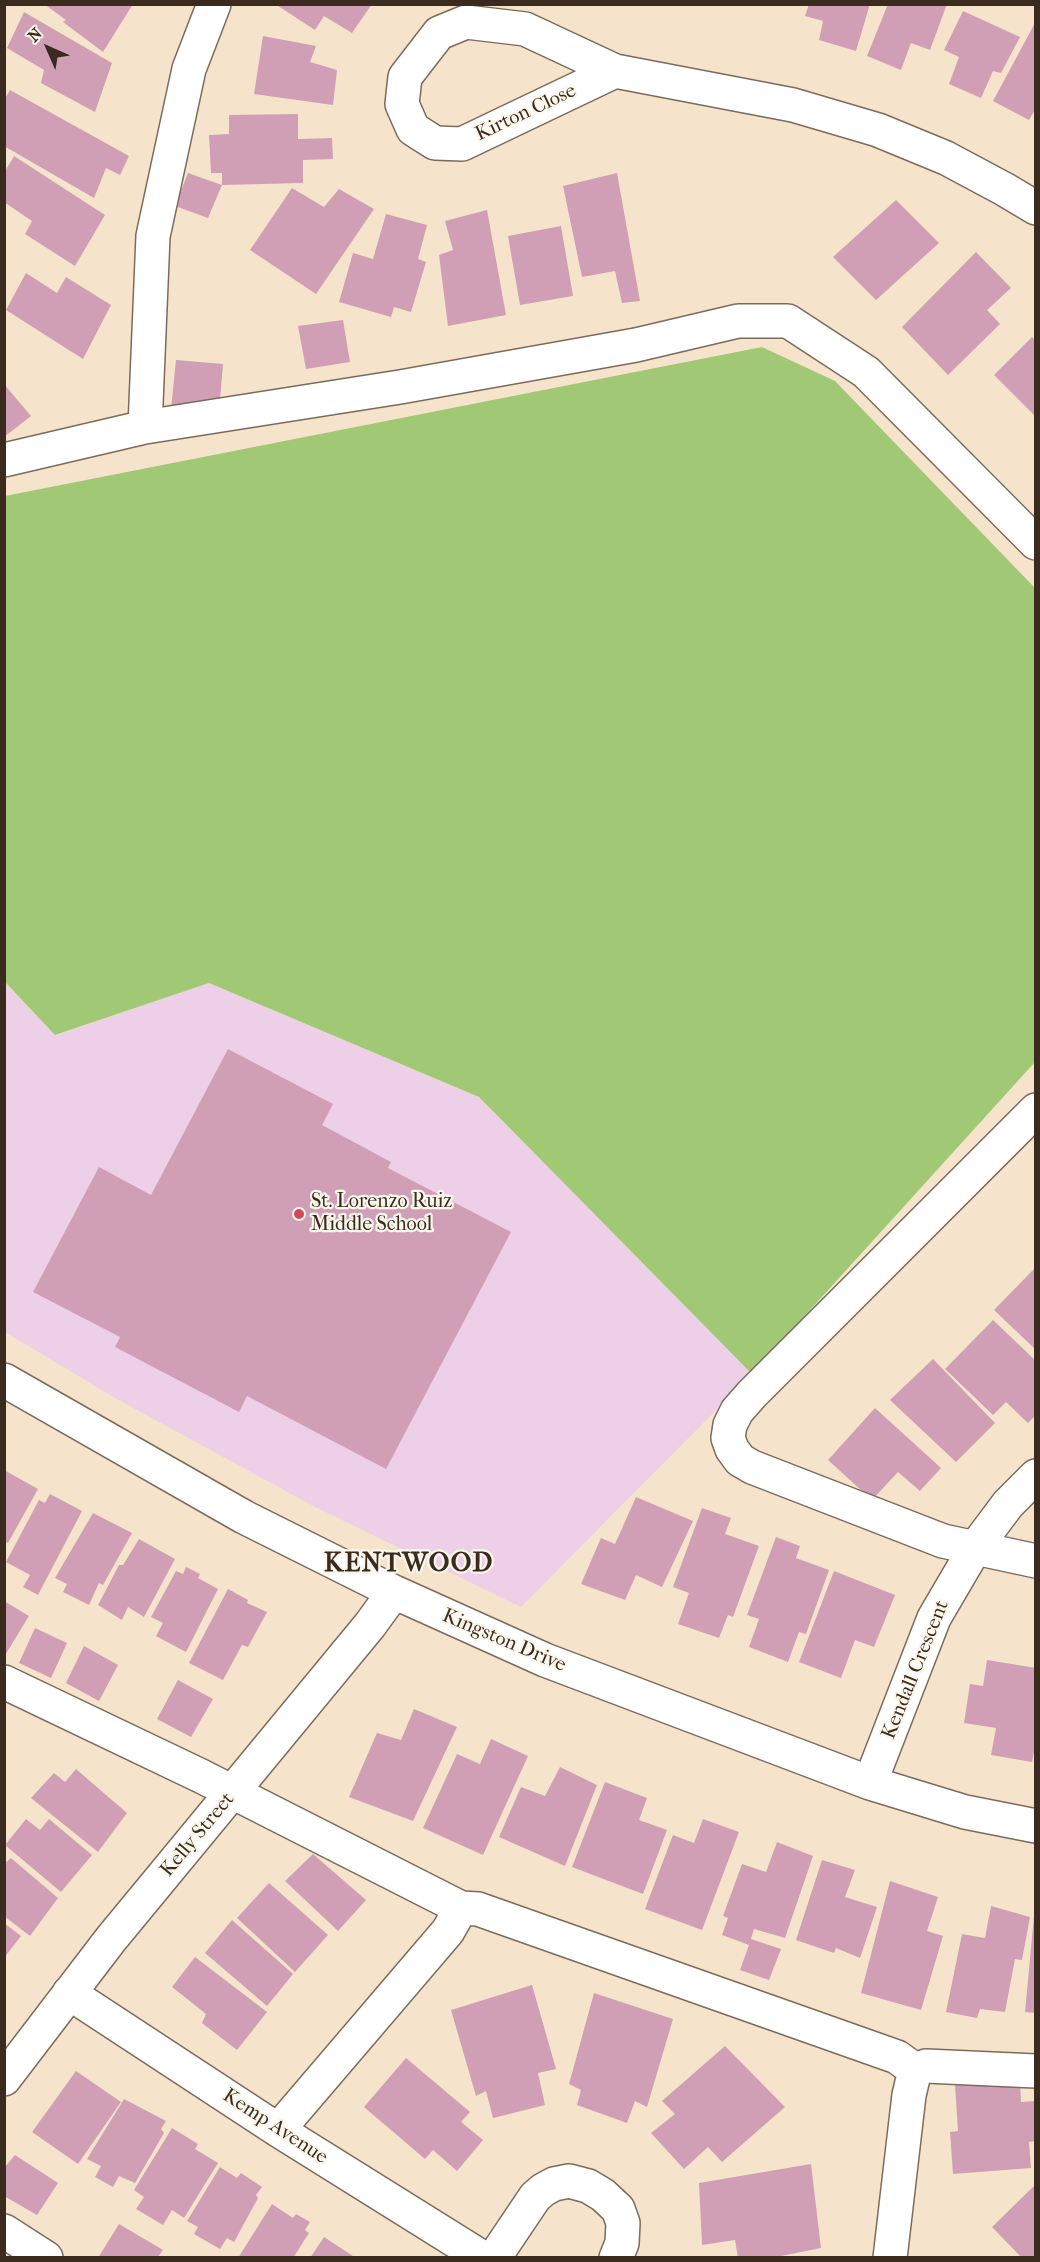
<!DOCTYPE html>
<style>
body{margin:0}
#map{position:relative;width:1040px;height:2262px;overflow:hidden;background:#f5e4cb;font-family:"IM FELL French Canon",serif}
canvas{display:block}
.frame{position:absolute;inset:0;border:6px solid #3b2a1e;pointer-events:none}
.north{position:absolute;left:18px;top:18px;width:60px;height:60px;-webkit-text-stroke:4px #fbf7ec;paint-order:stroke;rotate:315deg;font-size:16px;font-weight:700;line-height:24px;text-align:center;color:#3b2a1e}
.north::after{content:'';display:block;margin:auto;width:21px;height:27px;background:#3b2a1e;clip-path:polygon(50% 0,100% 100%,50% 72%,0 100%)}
</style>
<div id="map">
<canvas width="1040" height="2262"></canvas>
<div class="frame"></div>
<div class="north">N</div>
</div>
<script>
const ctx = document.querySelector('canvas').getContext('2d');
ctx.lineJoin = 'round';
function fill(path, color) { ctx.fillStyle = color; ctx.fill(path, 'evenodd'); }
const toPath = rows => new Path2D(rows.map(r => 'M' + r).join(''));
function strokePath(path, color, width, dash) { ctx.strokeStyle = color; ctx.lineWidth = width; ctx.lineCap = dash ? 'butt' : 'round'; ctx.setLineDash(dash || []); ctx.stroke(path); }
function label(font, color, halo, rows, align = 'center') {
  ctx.font = font + ' "IM FELL French Canon",serif'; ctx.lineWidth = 4.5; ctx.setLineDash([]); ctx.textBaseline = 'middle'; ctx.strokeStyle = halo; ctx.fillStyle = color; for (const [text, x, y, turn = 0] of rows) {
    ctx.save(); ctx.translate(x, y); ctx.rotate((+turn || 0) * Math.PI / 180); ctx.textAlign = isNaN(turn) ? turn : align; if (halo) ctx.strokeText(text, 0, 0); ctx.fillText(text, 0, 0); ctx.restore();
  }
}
fill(toPath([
 [4,982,56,1035,209,983,479,1097,752,1374,521,1607,315,1507,115,1398,5,1332]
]), '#edd0e8');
fill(toPath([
 [762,347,835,381,1035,588,1035,1062,752,1374,479,1097,209,983,55,1035,5,982,5,496]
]), '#a1c975');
fill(toPath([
 [44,4,133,4,103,52,63,22,66,20],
 [275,4,372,4,352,33,324,16,315,30],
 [809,4,870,4,856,51,819,40,823,21,805,16],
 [888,4,947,4,930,50,911,43,901,70,867,56],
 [963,11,1020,37,1001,73,993,71,981,98,949,84,959,57,944,50],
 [24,12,112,63,95,112,41,83,44,70,7,48],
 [1036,21,1036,108,1029,120,993,101],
 [263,36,316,46,310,62,337,70,333,105,254,94],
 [10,90,129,156,120,175,106,168,94,198,4,146,4,100],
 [298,114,298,139,332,138,333,159,303,160,303,183,222,185,222,173,211,173,209,135,229,134,229,115],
 [14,156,105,215,75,266,25,234,32,221,4,202,4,173],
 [188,173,222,185,208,218,175,206],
 [617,173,640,301,622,303,615,271,582,277,563,186],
 [292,188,324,207,339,189,374,209,316,294,250,250],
 [896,200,939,243,876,300,833,257],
 [487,210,506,315,448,326,439,255,453,250,445,221],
 [386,214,427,225,418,259,426,262,411,312,394,307,391,317,339,302,353,253,373,259],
 [561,226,573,296,520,305,508,236],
 [976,252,1011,288,987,310,1000,324,948,375,902,327],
 [26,273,57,293,66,277,111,305,83,359,6,310],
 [343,320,350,362,306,369,298,326],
 [1032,337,1036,341,1036,417,994,375],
 [176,360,223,364,219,412,171,409],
 [4,384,31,416,4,437],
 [228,1049,333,1104,322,1125,391,1162,388,1168,511,1232,386,1469,247,1396,239,1412,115,1347,120,1337,33,1292,99,1167,151,1195],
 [1034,1269,1036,1271,1036,1350,994,1310],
 [993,1320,1036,1361,1036,1415,1028,1423,1006,1402,993,1415,945,1369],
 [933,1359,995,1423,956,1462,890,1400],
 [875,1408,941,1468,920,1491,898,1472,872,1500,828,1460],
 [4,1470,38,1489,8,1543,4,1541],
 [50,1494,82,1511,38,1595,23,1587,30,1575,6,1562,39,1500,45,1503],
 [636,1497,693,1521,662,1587,636,1575,625,1600,581,1584,601,1538,615,1544],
 [702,1508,731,1518,725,1534,759,1546,733,1617,728,1615,719,1638,678,1624,689,1593,673,1587],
 [93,1513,132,1533,103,1585,99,1583,89,1605,63,1592,67,1584,55,1578],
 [776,1537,800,1546,796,1558,829,1570,806,1634,799,1632,788,1662,749,1647,759,1619,747,1615],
 [139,1539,175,1559,144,1617,128,1607,122,1620,98,1605,119,1565,123,1565],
 [186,1567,200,1574,198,1578,218,1589,186,1652,156,1636,163,1623,151,1617,176,1571,183,1574],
 [834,1571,895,1595,874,1647,855,1640,841,1678,799,1662],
 [228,1589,248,1600,247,1603,267,1612,248,1647,242,1645,223,1680,189,1663],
 [4,1601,29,1616,4,1657],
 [35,1628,67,1643,51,1678,19,1663],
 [84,1646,118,1665,99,1701,66,1683],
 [987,1660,1036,1668,1036,1741,1032,1762,991,1755,996,1728,964,1723,970,1684,983,1686],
 [178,1680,213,1699,191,1737,157,1719],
 [414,1709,457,1727,413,1821,349,1797,377,1733,401,1740],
 [491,1739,528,1756,483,1855,423,1828,457,1754,480,1764],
 [560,1767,597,1785,565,1866,499,1837,521,1787,545,1796],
 [76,1769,127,1813,98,1852,31,1798,54,1773,65,1782],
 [605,1782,647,1798,639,1820,667,1830,643,1894,572,1867],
 [26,1819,40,1830,49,1819,92,1855,61,1892,5,1845],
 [703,1819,739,1832,702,1930,645,1909,673,1835,694,1843],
 [777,1842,813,1856,785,1938,754,1929,751,1939,781,1949,769,1980,740,1970,749,1945,722,1935,728,1918,723,1916,742,1864,766,1872],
 [313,1854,366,1900,338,1931,285,1881],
 [11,1858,58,1898,30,1936,4,1916,4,1864],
 [822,1860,855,1870,845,1897,877,1907,860,1958,836,1948,834,1953,796,1940],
 [890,1881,938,1897,927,1931,943,1936,921,2010,861,1993],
 [269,1883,328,1935,295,1972,237,1918],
 [991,1906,1030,1917,1022,1960,1015,1959,1005,2012,980,2009,977,2018,946,2012,962,1934,985,1938],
 [1034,1916,1036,1916,1036,2013,1025,2012],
 [232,1920,293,1974,267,2006,205,1953],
 [4,1923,21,1936,4,1958],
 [195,1957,267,2012,237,2050,202,2023,206,2014,172,1987],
 [532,1985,556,2069,538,2073,545,2105,493,2118,486,2091,476,2096,451,2010],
 [594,1993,673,2019,647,2107,635,2101,627,2123,577,2105,581,2090,569,2084],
 [725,2046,785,2107,722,2162,708,2147,684,2169,651,2133,675,2114,662,2101],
 [406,2058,470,2112,461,2122,483,2140,457,2171,433,2150,425,2159,364,2107],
 [76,2071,121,2102,78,2164,32,2132],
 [1020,2080,1021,2102,1036,2101,1036,2141,1029,2142,1031,2168,953,2174,950,2132,958,2131,955,2085],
 [124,2099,166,2121,161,2129,164,2133,135,2183,119,2176,113,2187,95,2177,101,2166,87,2159],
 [172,2128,198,2144,195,2149,218,2163,184,2218,172,2210,163,2225,136,2209,144,2197,134,2190],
 [15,2155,58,2183,37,2215,4,2196,4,2168],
 [811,2164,821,2248,771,2258,738,2258,735,2240,702,2245,699,2183],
 [220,2167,237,2178,241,2173,262,2187,256,2195,258,2198,234,2242,227,2238,220,2249,194,2234,198,2227,187,2221],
 [1036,2184,1036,2258,1022,2258,992,2227],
 [272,2204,293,2218,296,2214,310,2222,305,2230,309,2233,293,2258,238,2258],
 [119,2224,163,2250,157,2258,98,2258],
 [324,2237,356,2258,310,2258]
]), '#d09fb6');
const minor = toPath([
 [615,71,462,144,435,143,413,129,402,104,405,77,439,33,466,22,525,29,615,71,793,105,878,130,946,158,1004,189,1036,208],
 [145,427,153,236,189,69,214,4],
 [4,460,145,427,400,387,636,345,738,321,788,321,866,372,1036,543],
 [1036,1110,752,1394,737,1411,730,1425,728,1438,732,1449,740,1460,752,1467,943,1541,1036,1561],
 [4,1380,244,1517,394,1592,545,1660,870,1783,965,1812,1036,1826],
 [4,1682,201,1776,461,1908,478,1909,897,2057,915,2070,909,2095,890,2258],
 [870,1783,934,1618,975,1548,1008,1504,1036,1476],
 [69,1993,278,2130,483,2258],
 [915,2070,926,2066,1036,2071],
 [4,2079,111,1939,370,1625,394,1592],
 [278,2130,448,1931,461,1908],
 [4,2231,46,2258],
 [494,2258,535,2197,543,2190,554,2184,569,2181,588,2186,603,2195,618,2209,623,2223,622,2243,616,2258]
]);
strokePath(minor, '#7c6b5b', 36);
strokePath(minor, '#fff', 33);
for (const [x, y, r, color] of [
 [299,1214,6,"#d1495b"]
]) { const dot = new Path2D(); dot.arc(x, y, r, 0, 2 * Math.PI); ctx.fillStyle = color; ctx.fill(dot); strokePath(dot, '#fbf7ec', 2); }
label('20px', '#3b2a1e', '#fbf7ec', [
 ["Kirton Close",526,113,-25],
 ["Kingston Drive",504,1641,23],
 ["Kendall Crescent",916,1670,-68],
 ["Kelly Street",198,1835,-50],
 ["Kemp Avenue",275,2127,33]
]);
label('20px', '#3b2a1e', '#fbf7ec', [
 ["St. Lorenzo Ruiz",311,1202],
 ["Middle School",311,1225]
], 'left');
ctx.letterSpacing = '1.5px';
label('bold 26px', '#3b2a1e', '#fbf7ec', [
 ["KENTWOOD",409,1565]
]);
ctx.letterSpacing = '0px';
</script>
